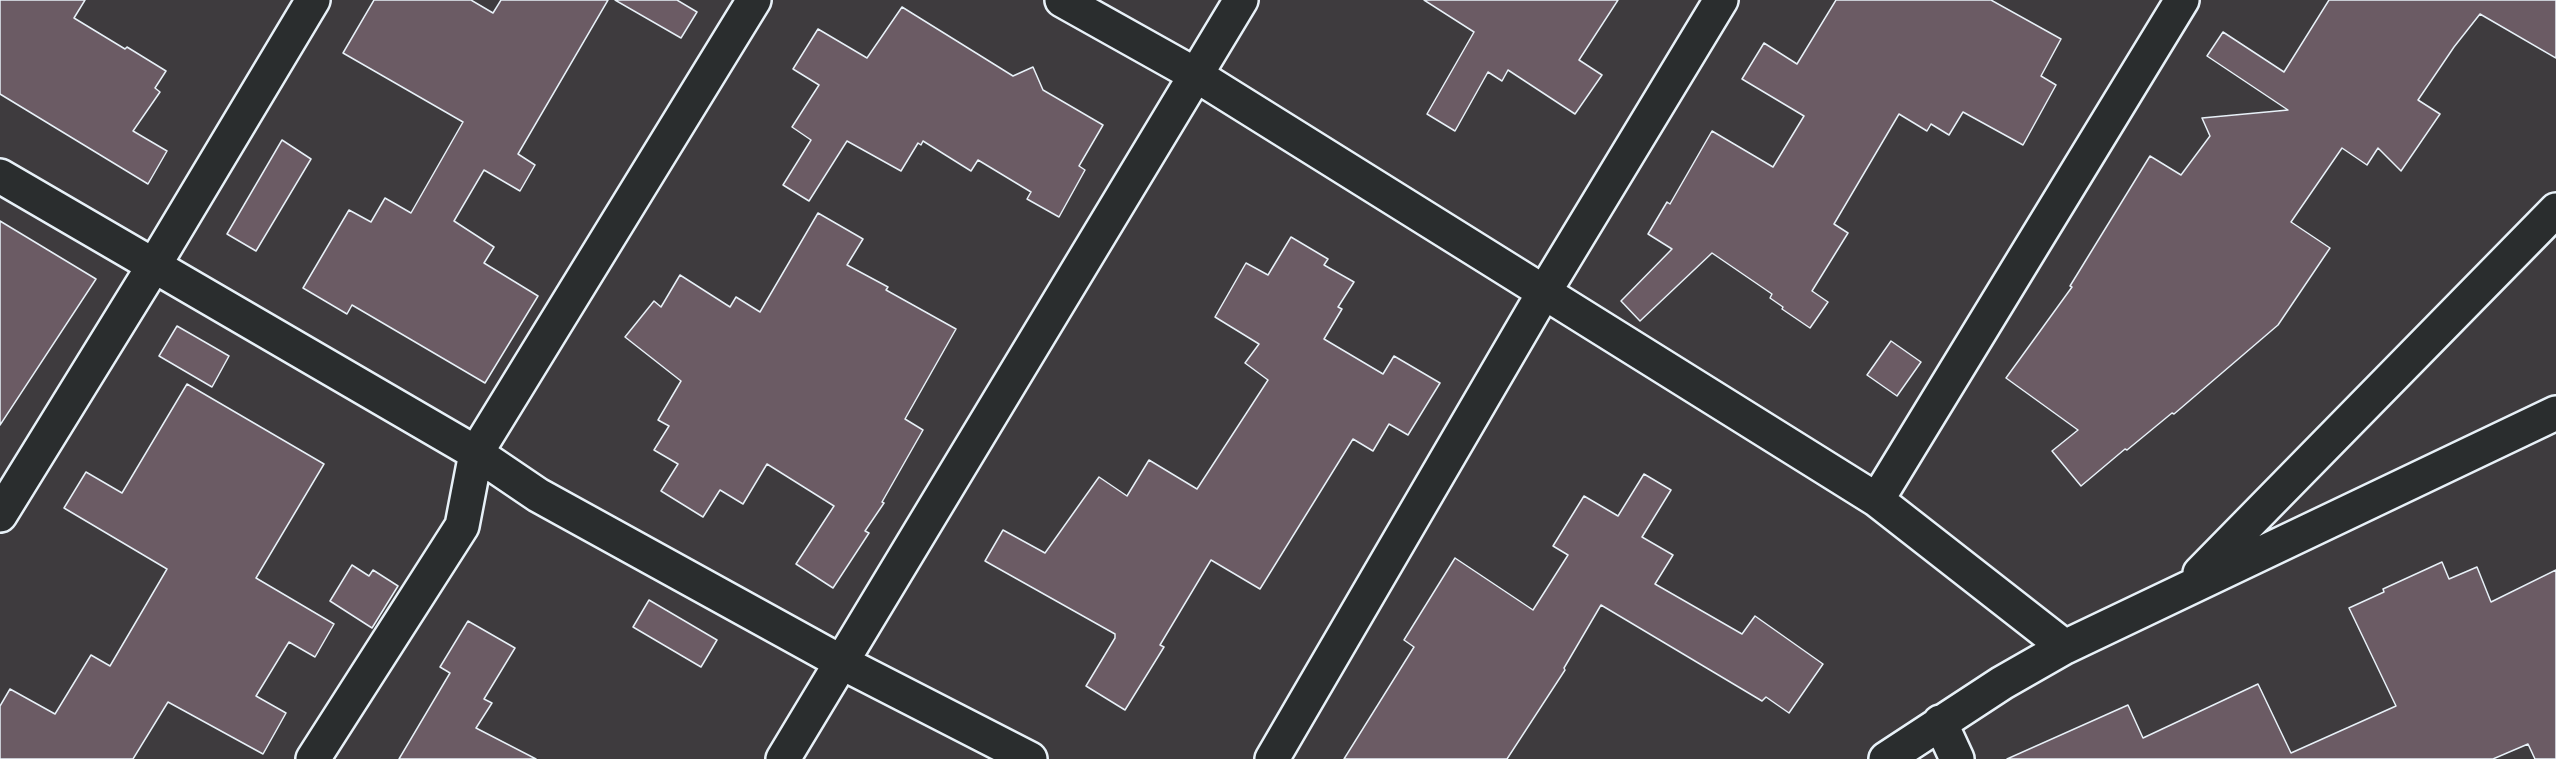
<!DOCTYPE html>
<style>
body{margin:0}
canvas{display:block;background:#3e3b3e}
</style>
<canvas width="2556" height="759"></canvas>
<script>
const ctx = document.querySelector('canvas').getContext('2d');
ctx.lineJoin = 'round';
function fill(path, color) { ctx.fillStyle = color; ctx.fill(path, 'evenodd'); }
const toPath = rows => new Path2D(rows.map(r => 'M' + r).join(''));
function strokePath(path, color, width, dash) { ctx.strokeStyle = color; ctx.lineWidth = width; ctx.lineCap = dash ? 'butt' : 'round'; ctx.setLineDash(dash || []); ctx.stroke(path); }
const building = toPath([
 [0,0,85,0,74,18,125,49,127,47,166,71,155,88,160,92,133,131,167,151,148,184,0,94,0,0],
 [374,0,471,0,493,13,501,0,608,0,518,154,535,165,520,191,484,170,454,221,494,247,484,263,538,296,485,383,352,305,347,314,303,288,349,210,371,222,385,198,411,213,463,122,343,53,374,0],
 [615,0,677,0,697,12,681,38,615,0],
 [1424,0,1618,0,1579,60,1602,75,1575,114,1508,70,1502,81,1488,72,1455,131,1427,114,1474,32,1424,0],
 [1836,0,1991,0,2061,39,2041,76,2056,85,2023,145,1963,112,1949,135,1931,124,1927,131,1899,114,1834,224,1848,233,1812,291,1828,302,1810,328,1782,309,1783,307,1770,298,1772,294,1712,253,1640,321,1621,301,1672,249,1648,234,1667,202,1670,204,1712,131,1773,167,1804,116,1742,79,1764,43,1797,64,1836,0],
 [2329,0,2556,0,2556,58,2480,14,2454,47,2418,100,2440,114,2401,171,2378,148,2367,165,2342,148,2291,222,2330,248,2278,325,2174,414,2172,413,2127,450,2125,449,2081,486,2052,451,2078,430,2006,378,2072,287,2070,286,2150,156,2181,175,2210,136,2202,118,2288,110,2207,56,2223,32,2284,72,2329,0],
 [902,7,1013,76,1033,67,1043,90,1103,125,1079,166,1085,170,1059,217,1027,199,1031,192,978,160,971,171,923,141,921,145,918,143,901,171,847,141,809,201,783,185,811,140,792,127,819,85,793,69,818,29,867,58,902,7],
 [282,140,311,159,256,251,227,234,282,140],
 [818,213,863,239,847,265,888,287,886,290,956,329,905,419,923,430,882,502,884,503,865,531,869,533,833,588,796,564,834,506,767,464,743,504,720,490,703,517,661,491,678,464,654,450,669,426,658,420,681,381,625,337,654,301,661,307,680,275,730,307,736,297,760,312,818,213],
 [0,221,96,279,0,425,0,221],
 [1291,237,1328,259,1324,265,1354,282,1338,307,1342,309,1324,339,1383,374,1394,356,1440,383,1408,435,1389,424,1373,451,1353,439,1260,589,1211,560,1160,645,1164,647,1125,710,1086,686,1115,638,1115,634,985,561,1003,530,1045,553,1099,477,1127,496,1149,460,1197,489,1268,380,1245,363,1259,344,1215,317,1246,263,1268,275,1291,237],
 [177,326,229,356,212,387,159,356,177,326],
 [1891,341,1921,362,1897,396,1867,375,1891,341],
 [187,384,324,464,256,578,334,624,315,657,289,642,256,696,286,713,263,754,168,702,133,759,0,759,0,706,10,689,55,714,91,655,110,666,167,569,64,508,86,472,122,493,187,384],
 [1644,474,1671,490,1642,537,1673,555,1655,584,1742,634,1755,616,1823,664,1789,713,1766,697,1762,701,1601,605,1564,668,1565,670,1507,759,1344,759,1414,647,1404,640,1455,558,1533,610,1568,555,1553,546,1584,496,1618,516,1644,474],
 [2442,562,2449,579,2477,567,2491,602,2556,570,2556,759,2535,759,2528,744,2493,759,2007,759,2128,705,2143,738,2258,684,2291,753,2396,706,2349,608,2384,592,2383,589,2442,562],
 [352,565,369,576,373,570,398,586,372,628,330,601,352,565],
 [649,600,717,640,701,667,633,627,649,600],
 [468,621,515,648,484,699,492,703,476,728,536,759,399,759,450,673,440,667,468,621]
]);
fill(building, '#6b5b64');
strokePath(building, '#e8f1f8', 1.5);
const minor = toPath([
 [1062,0,1196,75,1877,500,2065,647],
 [0,176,476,453,538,495,841,662,1030,759],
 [1877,500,2182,0],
 [0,515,153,267,313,0],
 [2200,573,2556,210],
 [1940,722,1957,759],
 [313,759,462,526,476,453,754,0],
 [783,759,1241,0],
 [1272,759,1543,294,1721,0],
 [1886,759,2002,683,2065,647,2556,413]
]);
strokePath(minor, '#e8f1f8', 38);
strokePath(minor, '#2a2d2e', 33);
</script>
